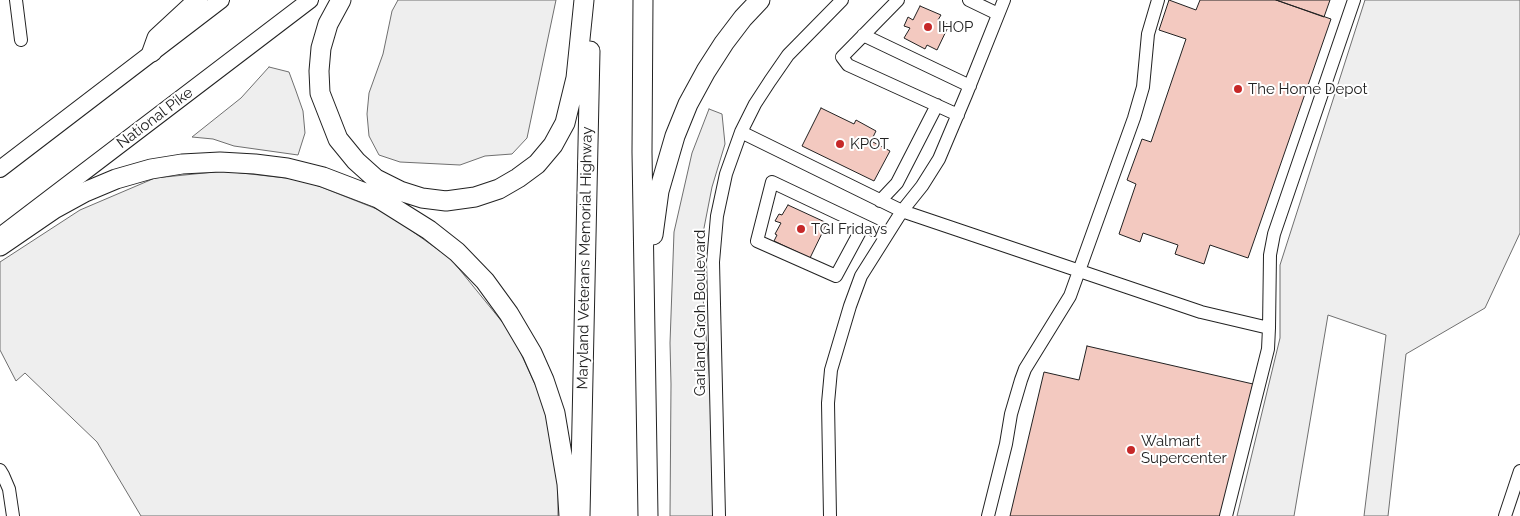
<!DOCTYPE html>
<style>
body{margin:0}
canvas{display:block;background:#fff}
</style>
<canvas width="1520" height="516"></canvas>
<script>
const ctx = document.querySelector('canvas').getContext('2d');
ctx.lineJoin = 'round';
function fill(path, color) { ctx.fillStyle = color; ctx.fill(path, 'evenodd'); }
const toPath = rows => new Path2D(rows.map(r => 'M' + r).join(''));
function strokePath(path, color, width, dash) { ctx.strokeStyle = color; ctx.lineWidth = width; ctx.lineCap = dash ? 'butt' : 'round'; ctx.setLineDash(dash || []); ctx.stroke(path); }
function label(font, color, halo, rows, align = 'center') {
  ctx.font = font + ' Raleway,sans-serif'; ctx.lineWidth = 4; ctx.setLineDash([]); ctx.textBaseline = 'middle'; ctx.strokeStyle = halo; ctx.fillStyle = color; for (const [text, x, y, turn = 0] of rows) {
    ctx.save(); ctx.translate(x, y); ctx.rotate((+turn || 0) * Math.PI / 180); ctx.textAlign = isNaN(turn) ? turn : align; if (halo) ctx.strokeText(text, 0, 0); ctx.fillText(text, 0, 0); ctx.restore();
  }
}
const green = toPath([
 [398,0,556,0,527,138,512,154,485,156,460,165,400,162,379,155,369,136,367,114,369,93,383,54,392,11,398,0],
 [1365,0,1520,0,1520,233,1485,308,1406,354,1388,516,1364,516,1386,335,1328,315,1294,516,1237,516,1280,338,1280,265,1365,0],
 [269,67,289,72,296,91,303,111,305,133,298,155,234,146,213,139,192,137,241,98,269,67],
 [709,109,722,114,725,144,712,187,704,228,701,272,710,385,713,516,670,516,671,384,670,343,674,232,692,153,709,109],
 [224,171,303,180,387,213,451,259,512,334,544,404,558,477,558,516,141,516,97,442,25,373,16,381,0,350,0,262,80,210,155,178,224,171]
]);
fill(green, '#eee');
strokePath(green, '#6f6f6f', 1);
const building = toPath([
 [1169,0,1196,10,1200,0,1276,0,1331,19,1248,258,1210,245,1204,264,1175,254,1178,245,1143,233,1140,242,1119,234,1136,184,1127,180,1142,139,1151,142,1186,39,1159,30,1169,0],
 [1276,0,1330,0,1324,17,1276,0],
 [920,6,941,15,938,20,949,25,937,50,927,45,925,49,904,38,910,28,904,26,908,17,913,20,920,6],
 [821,108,854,124,856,120,876,131,871,141,890,151,874,181,802,146,821,108],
 [788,205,827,223,810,258,774,241,777,235,775,234,781,223,775,221,779,214,782,215,788,205],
 [1087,346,1253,384,1221,516,1010,516,1044,372,1079,380,1087,346]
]);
fill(building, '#f3c9c0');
strokePath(building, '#222', 1);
const minor = toPath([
 [16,0,21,40],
 [898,0,842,57,848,65,958,115],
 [969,0,998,14],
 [863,35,970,86],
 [741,132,902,211,1201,312,1269,328],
 [880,201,897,183,937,105],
 [863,226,836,276,757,241,772,182,886,236],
 [0,470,3,475,9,489,13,516],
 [719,516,713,262,717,216,726,174,741,132,755,104,770,81,788,55,842,0],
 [830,516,828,403,831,370,850,306,861,276,902,211,922,186,939,159,966,95,1004,0],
 [988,516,1006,444,1011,414,1021,380,1025,369,1070,296,1134,118,1143,87,1148,34,1158,0],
 [1226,516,1268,349,1269,328,1270,255,1274,234,1354,0],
 [1505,516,1520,471]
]);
const major = toPath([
 [0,169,221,0],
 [0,236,310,0]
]);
const highway = toPath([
 [341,0,328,24,321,48,319,71,320,93,338,139,356,161,376,179,400,191,422,198,446,201,475,197,499,189,518,178,537,164,553,145,565,123,576,78,584,0],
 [643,0,642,152,648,516],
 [152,52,157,38,198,0],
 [653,235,659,191,675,136,688,104,706,71,724,43,743,18,760,0],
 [0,246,54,209,85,192,116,179,151,169,182,164,220,162,255,164,287,168,323,177,378,198,429,230,457,252,485,281,509,314,532,353,544,380,555,413,567,484,569,516],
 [580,516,590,51]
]);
strokePath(minor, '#222', 14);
strokePath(major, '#222', 18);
strokePath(highway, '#222', 21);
strokePath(minor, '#fff', 12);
strokePath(major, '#fff', 16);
strokePath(highway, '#fff', 19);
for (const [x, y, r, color] of [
 [928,27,5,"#c62828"],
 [1238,89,5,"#c62828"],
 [840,144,5,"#c62828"],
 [801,229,5,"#c62828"],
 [1131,450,5,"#c62828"]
]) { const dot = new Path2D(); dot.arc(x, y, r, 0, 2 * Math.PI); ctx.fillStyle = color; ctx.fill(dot); strokePath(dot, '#fff', 2); }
label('15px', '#222', '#fff', [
 ["IHOP",938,27],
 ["The Home Depot",1248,89],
 ["KPOT",850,144],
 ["TGI Fridays",811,229],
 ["Walmart",1141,441],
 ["Supercenter",1141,458]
], 'left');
label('15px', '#222', '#fff', [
 ["National Pike",155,118,-37],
 ["Maryland Veterans Memorial Highway",585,258,-89],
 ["Garland Groh Boulevard",700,313,-90]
]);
</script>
